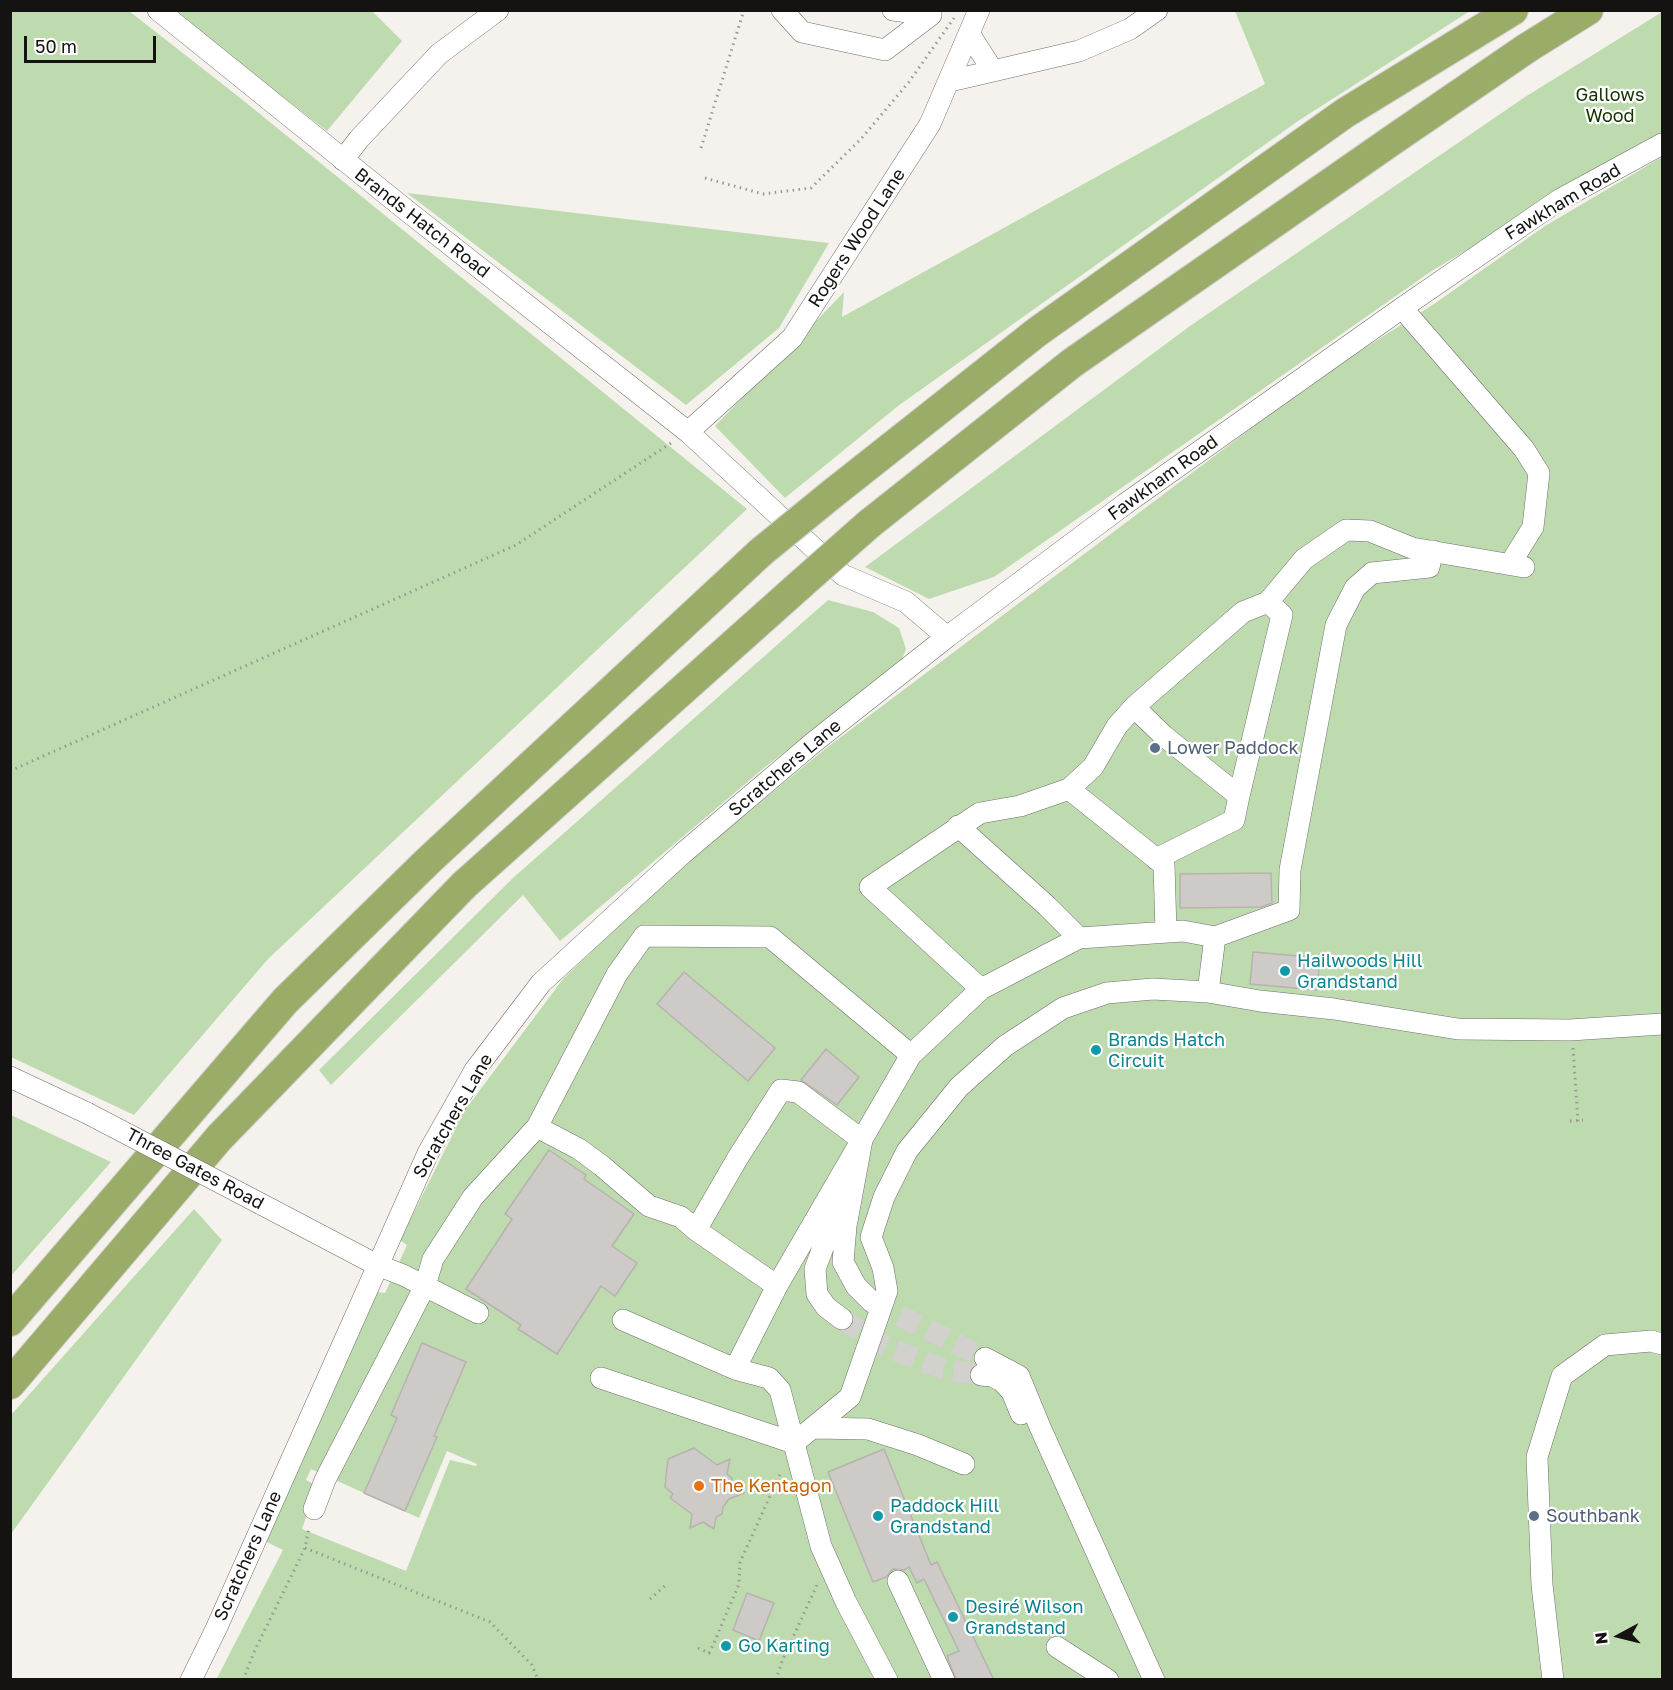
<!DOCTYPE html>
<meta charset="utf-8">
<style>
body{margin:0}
#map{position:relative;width:1673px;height:1690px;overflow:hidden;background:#f5f2ee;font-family:"Golos Text",sans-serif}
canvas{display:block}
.frame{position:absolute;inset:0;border:12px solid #141312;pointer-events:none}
.north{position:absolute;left:1589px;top:1606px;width:60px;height:60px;-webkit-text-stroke:4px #fff;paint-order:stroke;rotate:263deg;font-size:16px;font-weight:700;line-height:24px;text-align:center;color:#141312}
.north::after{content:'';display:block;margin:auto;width:21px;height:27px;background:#141312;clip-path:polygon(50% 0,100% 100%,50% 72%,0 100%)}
.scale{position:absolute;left:24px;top:36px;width:132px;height:27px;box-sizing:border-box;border:3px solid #141312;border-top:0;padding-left:8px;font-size:18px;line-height:21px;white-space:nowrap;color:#141312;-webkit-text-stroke:4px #fff;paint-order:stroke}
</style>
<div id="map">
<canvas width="1673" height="1690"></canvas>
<div class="frame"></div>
<div class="north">N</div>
<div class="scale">50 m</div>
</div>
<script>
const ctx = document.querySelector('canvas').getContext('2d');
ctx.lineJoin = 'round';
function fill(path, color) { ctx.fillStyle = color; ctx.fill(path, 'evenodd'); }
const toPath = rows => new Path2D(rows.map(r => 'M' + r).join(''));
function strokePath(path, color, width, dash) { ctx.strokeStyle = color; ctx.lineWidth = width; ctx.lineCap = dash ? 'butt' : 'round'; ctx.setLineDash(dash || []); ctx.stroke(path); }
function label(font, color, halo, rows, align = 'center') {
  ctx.font = font + ' "Golos Text",sans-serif'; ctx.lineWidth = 4.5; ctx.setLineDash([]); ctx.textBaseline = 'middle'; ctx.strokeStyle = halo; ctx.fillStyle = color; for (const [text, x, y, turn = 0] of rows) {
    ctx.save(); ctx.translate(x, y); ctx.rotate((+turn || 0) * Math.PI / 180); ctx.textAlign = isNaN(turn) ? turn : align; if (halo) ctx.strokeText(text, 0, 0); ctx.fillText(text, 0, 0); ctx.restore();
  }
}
fill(toPath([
 [11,10,129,11,239,97,747,509,268,959,134,1115,11,1057],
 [172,11,372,11,402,41,327,131],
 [1235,11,1470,11,1298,121,898,406,785,498,715,426,844,292,842,317,1265,84],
 [1662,12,1662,135,1433,270,994,577,929,599,865,567,1190,326,1525,97],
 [1662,157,1662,1679,216,1680,283,1550,261,1539,377,1292,385,1293,407,1245,400,1240,465,1110,563,979,673,874,825,749,1322,375,1434,304,1545,226],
 [447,1451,477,1464,476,1466,450,1460,406,1571,302,1529,317,1486,306,1480,311,1469,419,1518],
 [407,193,829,243,779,328,686,405],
 [828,600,873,612,899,628,906,649,900,665,844,706,765,767,560,941,523,895,331,1085,319,1070,513,878],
 [11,1115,111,1162,11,1276,10,1115],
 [194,1209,222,1240,11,1534,11,1415]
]), '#bddbaf');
const building = toPath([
 [1271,873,1272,903,1261,907,1180,908,1180,874,1271,873],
 [1253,952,1320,958,1317,990,1250,984,1253,952],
 [684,972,775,1048,748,1081,657,1004,684,972],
 [826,1049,859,1077,837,1105,801,1080,826,1049],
 [549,1150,586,1175,584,1179,634,1214,612,1246,637,1263,615,1296,601,1286,557,1354,518,1329,521,1325,466,1289,512,1219,505,1214,549,1150],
 [422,1343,466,1362,434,1436,437,1437,405,1511,364,1493,397,1418,391,1415,422,1343],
 [694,1448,717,1465,730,1459,727,1474,732,1478,731,1485,744,1493,729,1499,723,1507,722,1514,716,1517,714,1529,703,1522,690,1528,692,1514,670,1498,673,1494,665,1487,668,1459,694,1448],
 [884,1449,931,1565,937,1562,994,1680,956,1680,947,1656,959,1651,924,1579,917,1583,909,1567,904,1570,893,1569,886,1577,873,1582,828,1472,884,1449],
 [747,1593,774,1603,759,1641,733,1630,747,1593]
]);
fill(building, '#cecac7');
strokePath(building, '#b6b3af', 1.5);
strokePath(toPath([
 [872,1302,985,1358],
 [842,1319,882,1345,943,1369,981,1375]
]), '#d3d1cd', 21, [21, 10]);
const minor = toPath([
 [158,10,406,210,688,432,843,575,906,602,947,637],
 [782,10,802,32,885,50,931,15,893,10],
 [970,35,993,71],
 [950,81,1079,51,1130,29,1157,10],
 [343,160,359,139,439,54,498,10],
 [1402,308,1524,449,1539,473,1533,527,1510,564],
 [688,432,792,338,930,124,979,10],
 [1268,602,1304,559,1346,530,1370,531,1412,548,1524,567],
 [1134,707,1164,736,1239,796,1234,820,1156,859],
 [1069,789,1164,865,1166,931],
 [958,826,1047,906,1079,938],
 [981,989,870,887,980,813,1020,806,1069,789,1093,767,1117,726,1134,707,1243,612,1268,602,1282,615,1239,796],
 [1208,992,1260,1001,1334,1009,1458,1029,1570,1030,1662,1024],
 [10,1077,87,1113],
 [537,1127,617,974,644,936,770,937,911,1055],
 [261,1204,377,1265,403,1275,478,1313],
 [696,1230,737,1159,781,1090,798,1092,862,1140,846,1226,843,1262,856,1286,872,1302],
 [842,1319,826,1307,817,1294,815,1269,828,1234,844,1206],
 [623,1320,735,1369],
 [985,1358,1019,1376,1040,1427,1154,1680],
 [981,1375,992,1376,1002,1381,1012,1392,1021,1414],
 [601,1378,794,1443,850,1397,887,1291,883,1268,871,1237,884,1197,907,1151,959,1087,1005,1046,1063,1008,1107,993,1153,989,1208,992,1215,937],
 [815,1428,868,1429,918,1445,964,1464],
 [314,1509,325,1480,425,1286,433,1259,473,1197,537,1127,579,1149,602,1166,649,1206,681,1217,696,1230,777,1286],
 [898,1581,944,1680],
 [1057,1647,1108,1680],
 [191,1680,216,1629,428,1153,475,1070,541,983,682,854,814,742,947,637,1125,504,1402,308,1559,200,1662,144],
 [887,1680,846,1602,821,1546,780,1390,769,1378,735,1369,777,1286,911,1055,981,989,1079,938,1183,931,1215,937,1289,910,1290,870,1336,625,1355,588,1372,573,1429,567,1433,551],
 [1553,1680,1542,1585,1537,1457,1562,1376,1605,1345,1651,1341,1662,1344]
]);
const highway = toPath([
 [832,494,1037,332,1345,113,1513,10],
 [869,524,1072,363,1394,139,1527,48,1588,10],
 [10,1321,285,1001,428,861,761,552],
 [10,1384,219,1138,464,885,800,585]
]);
strokePath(minor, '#716f6b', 22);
strokePath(highway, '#d0d0d0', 32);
strokePath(toPath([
 [701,148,744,10],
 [705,178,763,194,811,188,861,139,909,82,954,18],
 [10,771,516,545,671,443],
 [1573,1048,1578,1121],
 [1570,1121,1583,1120],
 [305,1548,490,1622,532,1665,538,1680],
 [650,1599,667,1584],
 [698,1648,709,1653,714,1643,739,1584,740,1562,781,1472],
 [243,1680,255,1650,305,1548,309,1528],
 [776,1680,782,1661,817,1585]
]), '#9a9895', 3, [1.5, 4.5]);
strokePath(minor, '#fff', 21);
strokePath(highway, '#9aac67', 30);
const minorBridge = toPath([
 [87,1113,261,1204]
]);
const highwayBridge = toPath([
 [761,552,832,494],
 [800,585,869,524]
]);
strokePath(minorBridge, '#716f6b', 22, []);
strokePath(highwayBridge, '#d0d0d0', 32, []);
strokePath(minorBridge, '#fff', 21);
strokePath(highwayBridge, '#9aac67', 30);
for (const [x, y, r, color] of [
 [1155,748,6,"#5c6f8a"],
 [1285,971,6,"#0f9aa8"],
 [1096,1050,6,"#0f9aa8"],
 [699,1486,6,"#e8710a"],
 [878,1516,6,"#0f9aa8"],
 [1534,1516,6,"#5c6f8a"],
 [953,1617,6,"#0f9aa8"],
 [726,1646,6,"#0f9aa8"]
]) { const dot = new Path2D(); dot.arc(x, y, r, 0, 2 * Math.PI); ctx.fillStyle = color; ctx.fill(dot); strokePath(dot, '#fff', 2); }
label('18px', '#143200', '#fff', [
 ["Gallows",1610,95],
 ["Wood",1610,116]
]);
label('18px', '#141312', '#fff', [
 ["Fawkham Road",1563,202,-31],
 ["Brands Hatch Road",422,223,38],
 ["Rogers Wood Lane",857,238,-57],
 ["Fawkham Road",1163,478,-36],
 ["Scratchers Lane",785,768,-40],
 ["Scratchers Lane",453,1116,-60],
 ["Three Gates Road",195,1169,28],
 ["Scratchers Lane",248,1556,-66]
]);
label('18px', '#4e5e75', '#fff', [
 ["Lower Paddock",1167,748],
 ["Southbank",1546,1516]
], 'left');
label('18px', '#0d838f', '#fff', [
 ["Hailwoods Hill",1297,961],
 ["Grandstand",1297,982],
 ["Brands Hatch",1108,1040],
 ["Circuit",1108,1061],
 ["Paddock Hill",890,1506],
 ["Grandstand",890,1527],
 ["Desiré Wilson",965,1607],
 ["Grandstand",965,1628],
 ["Go Karting",738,1646]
], 'left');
label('18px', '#c56008', '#fff', [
 ["The Kentagon",711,1486]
], 'left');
</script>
